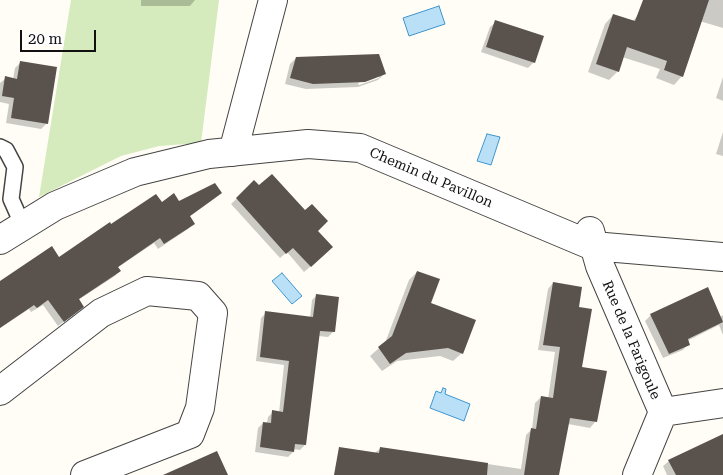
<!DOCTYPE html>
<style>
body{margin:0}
#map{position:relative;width:723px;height:475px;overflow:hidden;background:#fffdf5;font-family:"Roboto Serif",serif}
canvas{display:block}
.scale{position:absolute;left:20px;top:30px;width:76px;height:22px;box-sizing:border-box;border:2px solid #111;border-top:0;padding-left:6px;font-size:15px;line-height:18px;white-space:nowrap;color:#111;-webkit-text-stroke:4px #fff;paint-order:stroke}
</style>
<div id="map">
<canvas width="723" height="475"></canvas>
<div class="scale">20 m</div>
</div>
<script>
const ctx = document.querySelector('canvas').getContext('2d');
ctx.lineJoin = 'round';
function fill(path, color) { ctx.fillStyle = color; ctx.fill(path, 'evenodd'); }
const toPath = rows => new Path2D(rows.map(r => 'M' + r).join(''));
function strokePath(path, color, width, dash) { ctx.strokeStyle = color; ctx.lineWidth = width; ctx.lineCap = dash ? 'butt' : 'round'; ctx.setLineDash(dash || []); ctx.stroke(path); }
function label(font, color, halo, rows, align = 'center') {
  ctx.font = font + ' "Roboto Serif",serif'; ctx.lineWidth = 5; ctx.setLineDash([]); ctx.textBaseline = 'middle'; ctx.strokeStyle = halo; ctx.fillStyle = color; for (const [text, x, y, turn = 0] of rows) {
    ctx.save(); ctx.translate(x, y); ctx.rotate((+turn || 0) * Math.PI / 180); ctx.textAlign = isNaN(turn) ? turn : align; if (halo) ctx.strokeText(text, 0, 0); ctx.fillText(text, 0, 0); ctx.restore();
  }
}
fill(toPath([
 [71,0,219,0,201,143,159,146,121,156,39,197]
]), '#d5ebbd');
const water = toPath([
 [439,6,445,24,409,36,403,18,439,6],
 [487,134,500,137,491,165,477,161,487,134],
 [282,273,302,296,292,304,272,281,282,273],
 [443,388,446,389,445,394,470,404,464,421,430,408,436,391,441,393,443,388]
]);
fill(water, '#b9e0f7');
strokePath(water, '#3f96cf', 1);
fill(toPath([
 [141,0,195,0,190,6,141,6],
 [699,0,723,0,723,28,693,19],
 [613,15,632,22,638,15,682,76,674,85,656,78,660,69,622,57,618,71,609,80,588,72,605,24],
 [496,22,534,62,528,68,481,52,490,27],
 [296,58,384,74,378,80,358,87,306,89,285,84,290,64],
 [379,75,379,78,359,85,358,83],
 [20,63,47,123,41,129,6,123,9,104,0,102,0,83,6,78,13,79,15,68],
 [723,77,723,101,716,98],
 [723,132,723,156,716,154],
 [254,182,316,231,326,253,304,272,287,252,280,258,231,204],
 [215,198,189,217,193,223,188,229,158,249,154,243,117,268,120,271,115,276,78,300,77,312,58,326,43,305,31,312,29,309,0,328,0,281,58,258,110,226,161,204,179,203],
 [417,272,430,304,462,353,453,361,440,356,397,361,382,371,370,356,385,343,409,280],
 [553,283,577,308,580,368,606,372,595,422,590,428,568,424,558,475,347,475,381,448,521,469,526,435,532,429,535,403,541,397,548,399,555,352,538,350,548,289],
 [317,295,333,332,328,337,318,336,305,445,300,450,293,449,293,452,288,457,255,452,258,428,263,423,267,423,268,417,273,412,279,413,284,365,256,361,261,318,266,313,310,318,312,300],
 [651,315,720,317,723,315,723,335,719,325,687,341,688,344,683,350,663,358,645,321],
 [723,435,723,475,667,475,663,466,669,461]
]), '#0003');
fill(toPath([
 [643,0,709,0,683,77,664,70,667,61,627,47,619,72,596,64,613,14,635,21],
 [495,20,544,36,535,63,486,47],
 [379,54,386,74,365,82,313,84,290,78,296,57],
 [20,61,57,67,48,124,11,118,14,98,2,96,5,76,17,79],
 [272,174,305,210,312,204,328,221,318,231,333,247,311,267,293,248,286,254,236,198,254,180,259,185],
 [215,183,222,193,190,216,195,224,164,244,160,238,118,267,121,271,79,299,84,307,64,322,48,300,37,308,34,305,0,328,0,281,52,246,59,257,110,222,111,224,156,194,162,202,174,193,179,201],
 [417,271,440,279,431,303,476,320,463,354,448,348,406,353,390,364,378,347,392,336],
 [553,282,582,287,579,307,592,309,582,367,607,371,597,422,570,418,559,475,524,475,531,428,536,429,541,396,553,398,560,347,543,345],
 [708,287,723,322,688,339,690,345,669,354,650,314],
 [316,294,339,297,335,332,320,331,306,445,295,444,294,452,260,447,263,422,271,423,272,410,283,412,289,361,260,357,265,311,313,317],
 [723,434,723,475,676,475,668,460],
 [339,447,379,453,380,447,488,463,487,475,334,475],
 [217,451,228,475,163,475]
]), '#5a524d');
const service = toPath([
 [0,147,6,150,15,167,11,199,23,226]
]);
const minor = toPath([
 [233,152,273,0],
 [590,231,600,266,663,412,637,475],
 [0,240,55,206,135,172,209,154,308,144,360,148,593,246,723,257],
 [0,391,101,313,147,291,198,296,213,313,200,408,190,434,85,475],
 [663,412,723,403]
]);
strokePath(service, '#444', 18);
strokePath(minor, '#444', 30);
strokePath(service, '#fff', 15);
strokePath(minor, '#fff', 28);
label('14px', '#111', '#fff', [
 ["Chemin du Pavillon",431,178,23],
 ["Rue de la Farigoule",631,340,67]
]);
</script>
